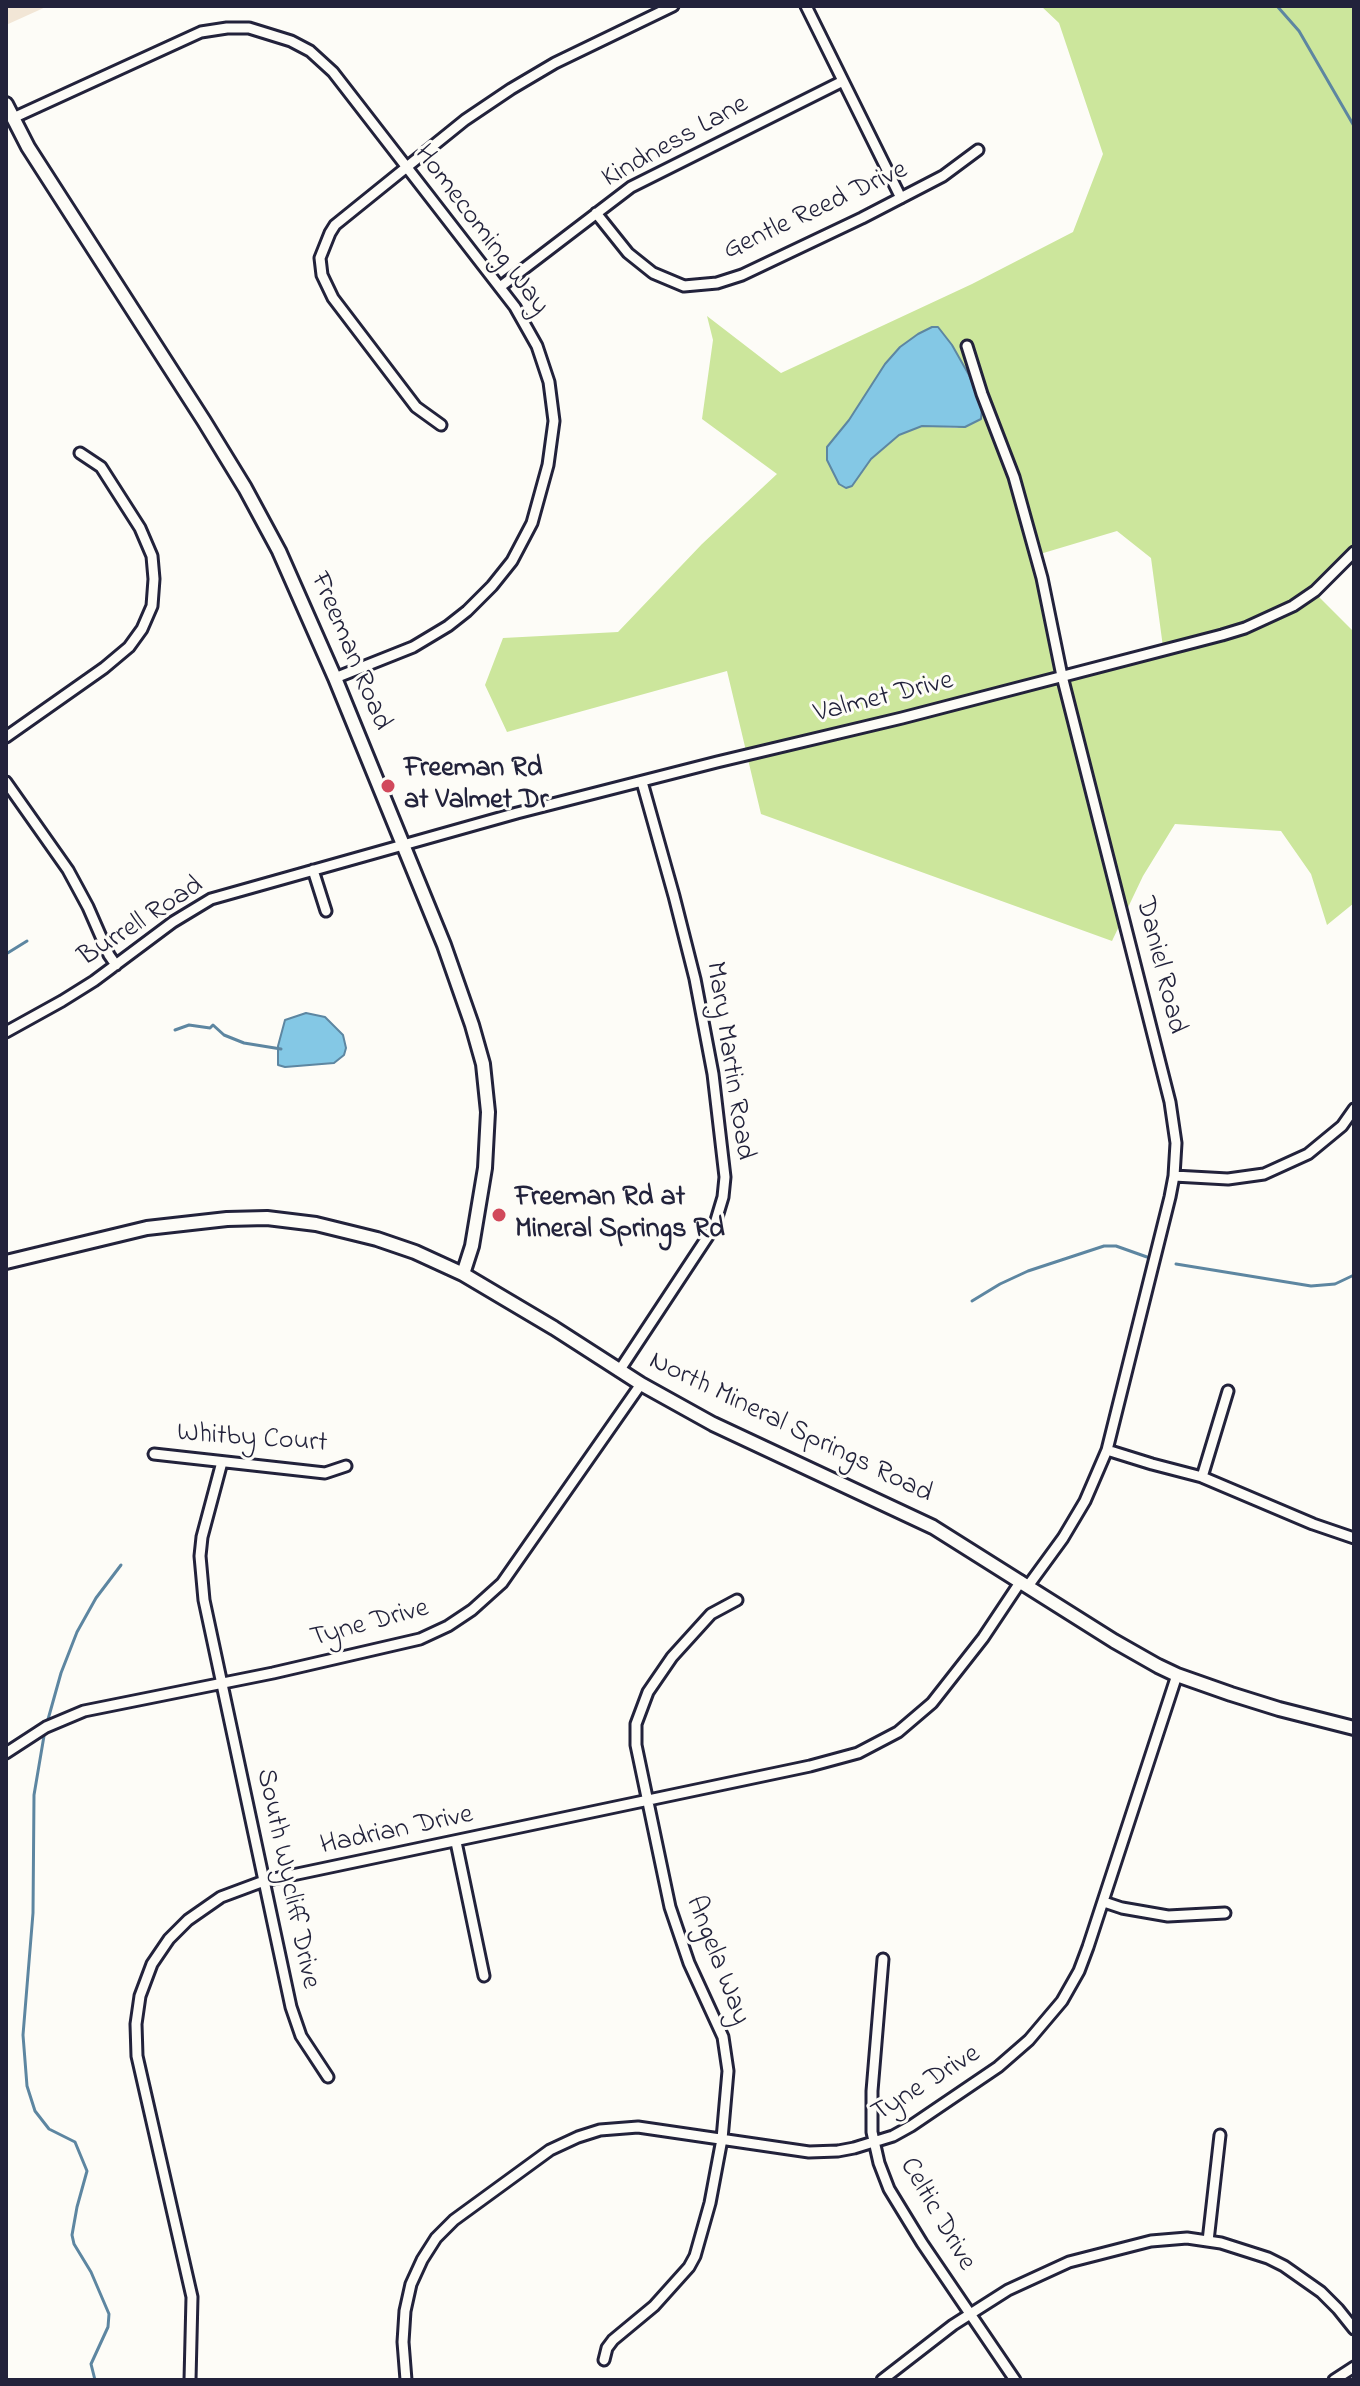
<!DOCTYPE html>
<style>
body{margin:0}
#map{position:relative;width:1360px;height:2386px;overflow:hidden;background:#fdfcf7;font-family:"Indie Flower",sans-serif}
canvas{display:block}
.frame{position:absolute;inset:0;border:8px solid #22223b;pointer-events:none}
</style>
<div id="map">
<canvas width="1360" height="2386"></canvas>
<div class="frame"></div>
</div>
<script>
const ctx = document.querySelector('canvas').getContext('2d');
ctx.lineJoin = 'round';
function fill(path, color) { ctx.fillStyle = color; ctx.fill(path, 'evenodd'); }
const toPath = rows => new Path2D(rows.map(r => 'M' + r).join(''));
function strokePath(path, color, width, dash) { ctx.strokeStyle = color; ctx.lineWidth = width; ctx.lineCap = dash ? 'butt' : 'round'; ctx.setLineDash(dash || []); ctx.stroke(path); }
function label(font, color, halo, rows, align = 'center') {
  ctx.font = font + ' "Indie Flower",sans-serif'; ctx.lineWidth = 6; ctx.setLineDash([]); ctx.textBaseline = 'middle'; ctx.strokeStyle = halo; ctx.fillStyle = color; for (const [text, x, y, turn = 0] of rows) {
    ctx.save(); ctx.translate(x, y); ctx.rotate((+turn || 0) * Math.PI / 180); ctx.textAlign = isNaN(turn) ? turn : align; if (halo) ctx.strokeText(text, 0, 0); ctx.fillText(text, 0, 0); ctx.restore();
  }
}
fill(toPath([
 [6,6,48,6,6,25]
]), '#f2e6d6');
fill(toPath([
 [1041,6,1354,6,1354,558,1317,595,1354,632,1354,903,1327,925,1311,874,1281,831,1175,824,1143,876,1112,941,761,814,727,671,507,732,485,685,503,638,618,632,702,544,777,474,702,419,713,340,707,316,781,373,972,284,1073,232,1103,154,1059,23],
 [874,382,959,428,922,426,899,435,871,459,852,486,827,447,849,420],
 [1117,531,1151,558,1163,647,1067,672,1040,554]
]), '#cce69c');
const water = toPath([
 [932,327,938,327,952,345,969,375,982,407,981,419,965,427,922,426,899,435,871,459,852,486,846,488,839,484,827,460,827,447,849,420,885,364,900,347,918,334,932,327],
 [306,1013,325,1017,343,1035,346,1048,344,1055,334,1063,285,1067,278,1065,278,1046,285,1020,306,1013]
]);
fill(water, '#84c8e5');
strokePath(water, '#5d86a1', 2);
strokePath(toPath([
 [1277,6,1299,31,1354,126],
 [6,954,27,941],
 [175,1030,189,1025,210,1028,213,1025,224,1035,244,1043,281,1049],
 [1176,1264,1311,1286,1335,1284,1354,1275],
 [972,1301,1000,1284,1028,1271,1104,1246,1116,1246,1147,1257],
 [47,1723,61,1673,77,1632,96,1598,121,1565],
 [45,1730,34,1795,33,1913,23,2035,27,2086,35,2111,49,2129,75,2142,87,2171,77,2207,72,2235,74,2244,91,2272,109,2314,108,2327,91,2364,95,2380]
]), '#5d86a1', 3);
const minor = toPath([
 [806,6,901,198],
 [13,118,201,32,227,28,249,28,291,41,310,51,333,72,515,307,537,346,549,382,554,421,548,465,532,523,512,561,492,586,467,611,448,626,413,647,335,678],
 [596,213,628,253,653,273,684,286,717,283,742,275,862,218,943,176,978,150],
 [500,287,631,187,843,81],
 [967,346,982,394,1014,477,1042,578,1062,676,1170,1102,1176,1143,1174,1176,1170,1197,1107,1450,1085,1501,1063,1538,1028,1586],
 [441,425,416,407,333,298,322,275,320,258,330,233,335,225,465,120,511,89,555,63,673,6],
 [6,737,104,668,129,647,142,629,152,606,154,579,152,556,140,528,101,467,80,453],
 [6,782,68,870,88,907,109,955,116,965],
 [313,870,326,911],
 [6,1032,62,1001,94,981,173,922,211,899,517,813,717,762,902,718,1222,635,1245,628,1293,606,1315,591,1354,552],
 [1174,1176,1228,1179,1264,1174,1308,1154,1342,1126,1354,1109],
 [619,1371,714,1227,723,1197,725,1177,713,1074,695,979,674,896,642,782],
 [1107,1450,1152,1464,1202,1477,1313,1524,1354,1538],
 [154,1454,325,1473,346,1466],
 [222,1462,202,1537,200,1556,204,1600,291,2007,301,2036,328,2077],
 [1202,1477,1228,1391],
 [6,1753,46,1727,84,1711,273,1673,420,1639,448,1626,472,1610,502,1583,641,1384],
 [456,1842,484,1976],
 [1104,1902,1122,1908,1168,1916,1225,1913],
 [883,1959,872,2091,872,2132,879,2163,889,2189,922,2243,1015,2380],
 [1208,2241,1220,2135],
 [604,2360,607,2348,613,2340,654,2306,689,2267,695,2256,710,2203,722,2139,728,2071,723,2037,689,1963,670,1907,636,1745,636,1724,648,1692,672,1657,711,1614,737,1600],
 [190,2380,192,2297,137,2056,136,2024,140,1996,152,1964,169,1939,188,1920,221,1897,264,1881,810,1766,858,1753,898,1732,932,1703,983,1638,1021,1581],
 [406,2380,403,2342,405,2311,411,2284,422,2260,436,2238,454,2220,550,2150,578,2137,600,2130,638,2127,809,2152,838,2151,854,2148,893,2136,911,2126,998,2067,1029,2040,1062,2001,1079,1971,1088,1947,1177,1675],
 [882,2380,953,2325,1008,2290,1069,2262,1151,2241,1187,2238,1221,2243,1268,2258,1284,2266,1321,2292,1338,2309,1354,2329],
 [1334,2380,1354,2367]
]);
const tertiary = toPath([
 [6,104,28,147,204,421,245,488,279,551,335,678,444,945,472,1025,483,1064,488,1112,485,1168,472,1246,463,1274],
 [6,1262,147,1228,227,1219,267,1218,316,1224,377,1239,415,1252,463,1274,554,1328,641,1384,713,1424,933,1527,1114,1641,1158,1666,1177,1675,1231,1694,1279,1709,1354,1728]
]);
strokePath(minor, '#22223b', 15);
strokePath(tertiary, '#22223b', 18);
strokePath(minor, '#fdfcf7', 9);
strokePath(tertiary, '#fdfcf7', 12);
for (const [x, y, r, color] of [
 [388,786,8,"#d1495b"],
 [499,1215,8,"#d1495b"]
]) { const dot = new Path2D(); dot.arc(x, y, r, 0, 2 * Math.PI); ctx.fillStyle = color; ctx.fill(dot); strokePath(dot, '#fdfcf7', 3); }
label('28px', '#22223b', '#fdfcf7', [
 ["Kindness Lane",676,143,-29],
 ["Gentle Reed Drive",816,212,-25],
 ["Homecoming Way",480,231,53],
 ["Freeman Road",349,652,67],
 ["Valmet Drive",884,699,-14],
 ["Burrell Road",142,923,-33],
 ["Daniel Road",1159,966,76],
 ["Mary Martin Road",728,1061,81],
 ["North Mineral Springs Road",790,1429,26],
 ["Whitby Court",252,1440,4],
 ["Tyne Drive",370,1625,-15],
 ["Hadrian Drive",397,1832,-12],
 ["South Wycliff Drive",286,1879,78],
 ["Angela Way",716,1961,69],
 ["Tyne Drive",927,2085,-32],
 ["Celtic Drive",936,2215,60]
]);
label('bold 28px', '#22223b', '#fdfcf7', [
 ["Freeman Rd",404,770],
 ["at Valmet Dr",404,802],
 ["Freeman Rd at",515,1199],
 ["Mineral Springs Rd",515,1231]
], 'left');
</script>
